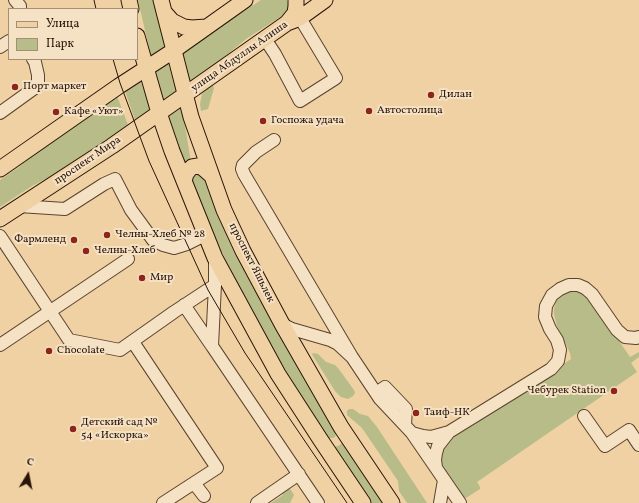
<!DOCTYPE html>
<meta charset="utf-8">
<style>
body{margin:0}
#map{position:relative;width:639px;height:503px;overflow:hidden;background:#f0d1a4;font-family:Vollkorn,serif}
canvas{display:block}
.legend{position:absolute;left:8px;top:8px;width:130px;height:52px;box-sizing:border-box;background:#f5e1c4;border:1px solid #a38f79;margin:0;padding:5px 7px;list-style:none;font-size:12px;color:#291508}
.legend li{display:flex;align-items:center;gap:8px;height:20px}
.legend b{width:20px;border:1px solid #a38f79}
.north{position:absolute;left:8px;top:455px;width:40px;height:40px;-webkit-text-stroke:3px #f5e1c4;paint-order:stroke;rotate:10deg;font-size:11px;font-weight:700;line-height:16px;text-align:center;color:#291508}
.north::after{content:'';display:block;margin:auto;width:14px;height:18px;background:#291508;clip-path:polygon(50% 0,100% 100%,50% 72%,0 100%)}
</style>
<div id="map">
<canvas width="639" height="503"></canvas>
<ul class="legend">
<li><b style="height:5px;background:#f0d1a4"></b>Улица</li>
<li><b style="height:11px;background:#b7bc88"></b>Парк</li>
</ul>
<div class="north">С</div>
</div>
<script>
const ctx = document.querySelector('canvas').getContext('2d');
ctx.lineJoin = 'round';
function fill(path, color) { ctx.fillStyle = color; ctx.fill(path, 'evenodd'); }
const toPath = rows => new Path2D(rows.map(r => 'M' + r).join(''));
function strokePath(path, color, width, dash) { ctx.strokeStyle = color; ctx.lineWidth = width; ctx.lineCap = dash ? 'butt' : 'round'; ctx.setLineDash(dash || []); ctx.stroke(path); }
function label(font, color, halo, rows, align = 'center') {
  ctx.font = font + ' Vollkorn,serif'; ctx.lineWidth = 4; ctx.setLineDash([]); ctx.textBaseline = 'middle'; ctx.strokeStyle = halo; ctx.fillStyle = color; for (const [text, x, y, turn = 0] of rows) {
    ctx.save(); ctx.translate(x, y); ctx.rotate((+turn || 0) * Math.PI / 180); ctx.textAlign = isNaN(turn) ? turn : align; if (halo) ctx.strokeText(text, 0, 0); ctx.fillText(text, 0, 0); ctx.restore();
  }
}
fill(toPath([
 [138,0,153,0,166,46,151,56],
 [261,0,287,0,288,5,287,10,285,14,246,39,206,72,189,83,181,53],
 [168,63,177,94,163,103,153,72],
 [140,80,151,109,135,120,125,91],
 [212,84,214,88,208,109,201,111,200,104,202,94,206,89],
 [117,96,128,125,64,170,32,186,0,207,0,180,19,167,45,144],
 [179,106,184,120,191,162,184,165,167,115],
 [200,172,205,177,261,300,298,367,337,430,335,437,333,438,329,438,326,436,285,373,234,279,190,179,192,174],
 [573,290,582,292,591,300,630,357,639,352,639,357,631,363,637,372,477,482,480,487,480,489,466,498,462,497,439,462,439,451,446,442,571,359,570,353,557,326,554,314,554,309,557,299,561,295],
 [313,353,318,354,326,362,335,365,338,368,354,390,355,393,353,396,348,399,341,397,335,391,313,356,312,354],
 [349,409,353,409,360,414,368,416,377,427,427,503,407,503,399,491,398,481,362,428,347,415,347,411],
 [344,439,387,503,370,503,332,447,338,446,341,444],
 [287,484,294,495,290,503,271,503,283,495,279,489]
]), '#b7bc88');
const minor = toPath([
 [15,0,20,6,20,9],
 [265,39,275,54,300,101,336,78,300,18],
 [0,47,9,41],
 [0,113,36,87,38,81,38,75,35,62,33,59],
 [274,140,256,152,243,165,242,169,244,174,352,357],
 [19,206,65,209,104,184,115,179,131,210,153,240,163,245,174,248,187,244,205,235],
 [0,236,69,340,120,350,174,312,215,285],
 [215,258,215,285,212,346,318,503],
 [184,305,212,346],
 [282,324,292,329,330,340,338,344,352,357,380,399,412,433,460,503],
 [133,342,217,468,163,503],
 [0,345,128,259],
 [376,393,385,387,406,409,405,425],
 [584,416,605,446,629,430,639,445],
 [412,433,423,436,431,437,449,432],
 [436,467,435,460,436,453,438,446,449,432,551,369,558,361,560,350,557,340,550,329,545,317,546,306,552,295,560,289,569,285,578,285,585,288,592,294,617,330,625,337,636,338,639,337],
 [194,483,204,496],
 [257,503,299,474],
 [440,503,444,480]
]);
const major = toPath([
 [129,0,131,9],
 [161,0,191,117,224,210,243,251,282,324,341,427,392,503],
 [164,12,172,21,184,27,192,28,206,27],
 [287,23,295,13,296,6,296,0],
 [137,36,159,113,172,151,215,258,278,374,320,439,363,503],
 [0,169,119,86,173,51,245,0],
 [184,181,186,174,189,170,192,167,198,166,203,168,211,175],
 [0,219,112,146,287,23,300,18,325,0]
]);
strokePath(minor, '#5b442f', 14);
strokePath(major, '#291508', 17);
strokePath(minor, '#f5e1c4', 12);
strokePath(major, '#f0d1a4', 15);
strokePath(toPath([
 [94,0,96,9],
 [113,59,120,83,149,161,208,290,245,353,347,503]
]), '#291508', 1);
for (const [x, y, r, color] of [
 [15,87,4,"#8f2418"],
 [431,95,4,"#8f2418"],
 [369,111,4,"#8f2418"],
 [56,112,4,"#8f2418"],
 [263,121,4,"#8f2418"],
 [107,235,4,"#8f2418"],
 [74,240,4,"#8f2418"],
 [86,251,4,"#8f2418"],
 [142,278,4,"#8f2418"],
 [49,351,4,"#8f2418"],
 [614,391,4,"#8f2418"],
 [416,413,4,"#8f2418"],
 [73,429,4,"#8f2418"]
]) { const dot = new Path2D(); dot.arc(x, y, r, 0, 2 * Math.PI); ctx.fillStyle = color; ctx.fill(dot); strokePath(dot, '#f5e1c4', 1.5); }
label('11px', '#291508', '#f5e1c4', [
 ["улица Абдуллы Алиша",240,57,-35],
 ["проспект Мира",88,161,-34],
 ["проспект Яшьлек",251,263,63]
]);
label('11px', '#291508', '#f5e1c4', [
 ["Порт маркет",23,87],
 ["Дилан",439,95],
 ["Автостолица",377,111],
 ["Кафе «Уют»",64,112],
 ["Госпожа удача",271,121],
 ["Челны-Хлеб № 28",115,235],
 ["Фармленд",66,240,"right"],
 ["Челны-Хлеб",94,251],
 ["Мир",150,278],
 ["Chocolate",57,351],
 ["Чебурек Station",606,391,"right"],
 ["Таиф-НК",424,413],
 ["Детский сад №",81,423],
 ["54 «Искорка»",81,436]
], 'left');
</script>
